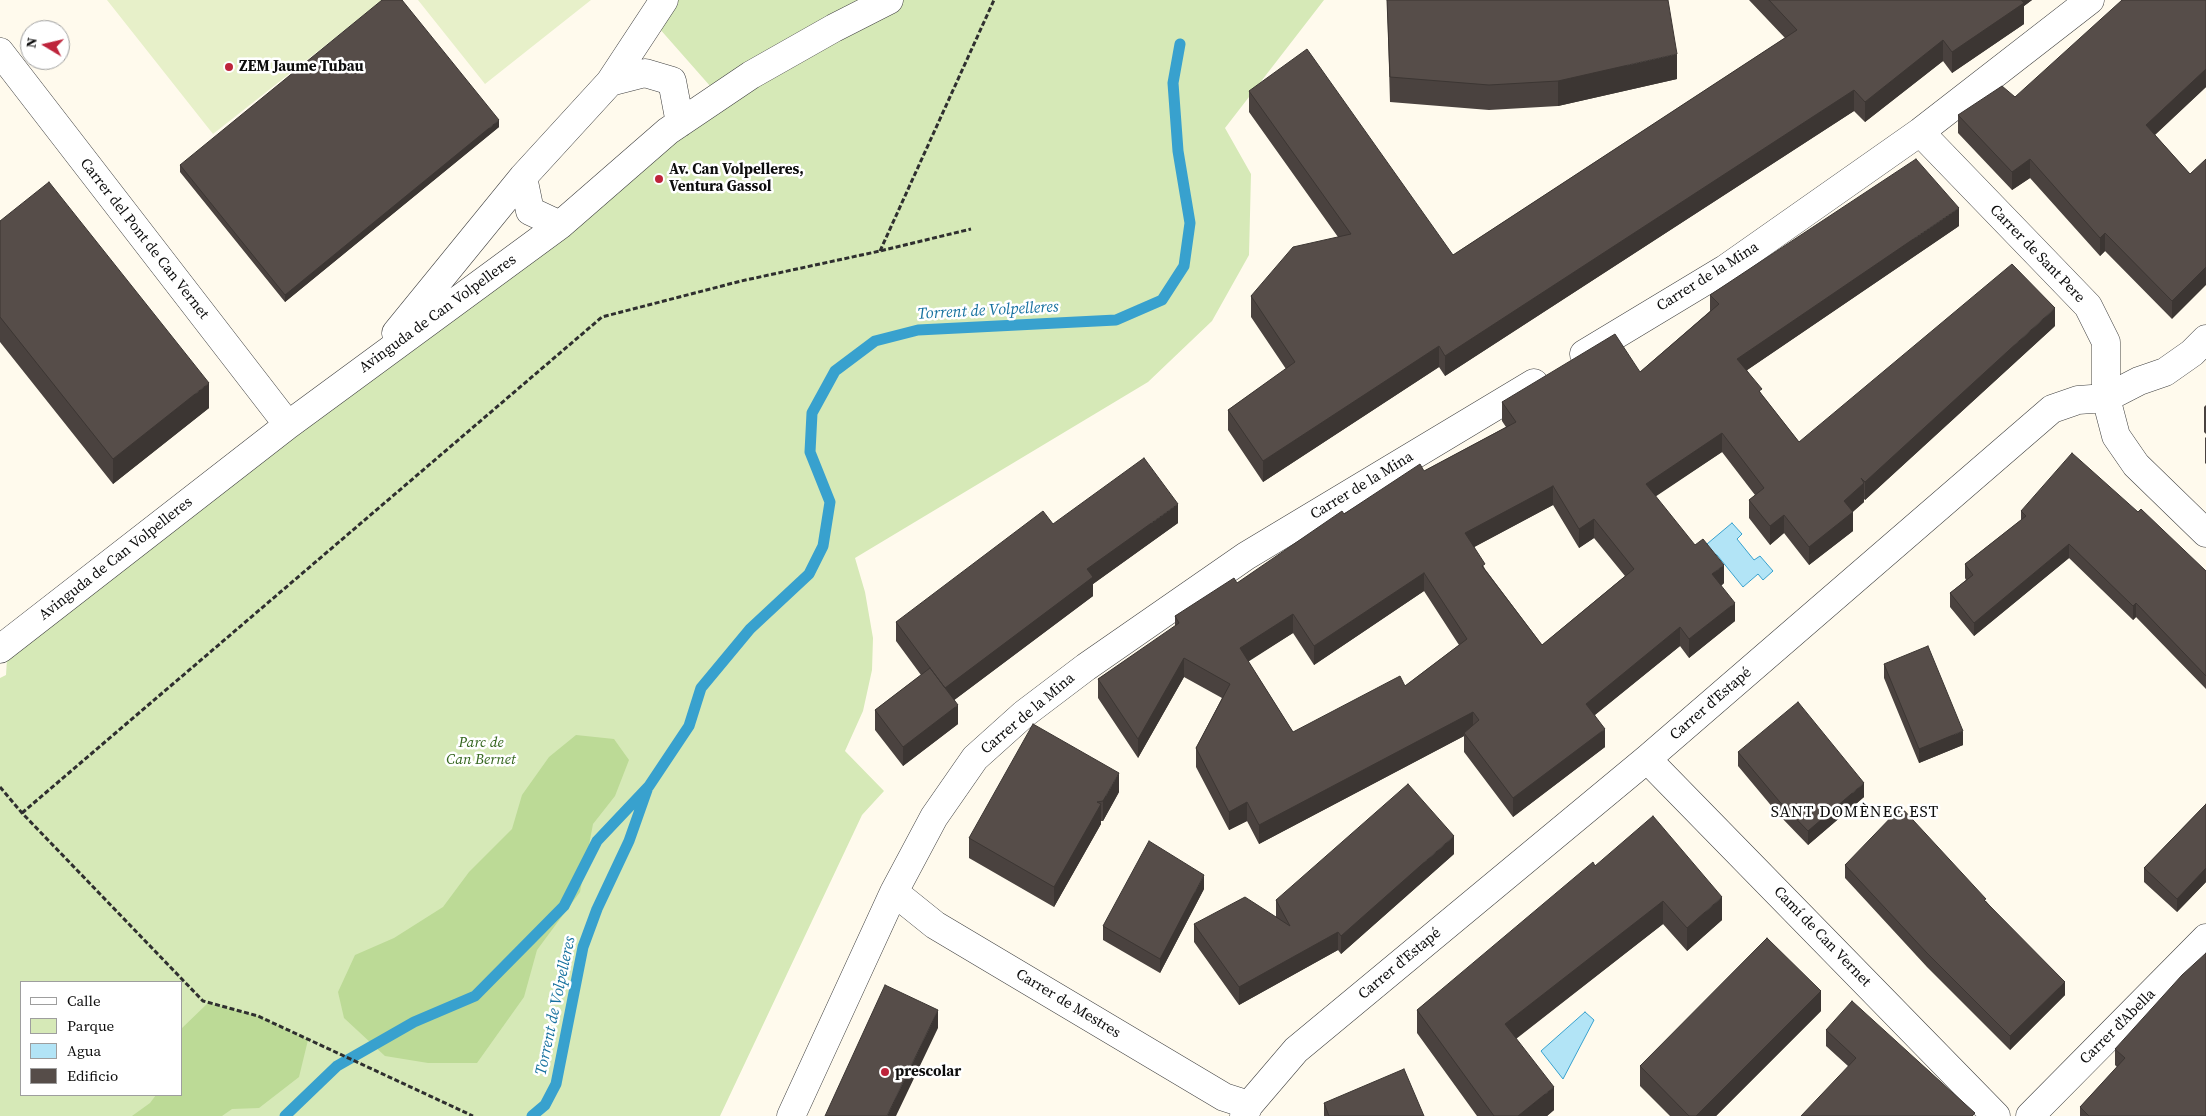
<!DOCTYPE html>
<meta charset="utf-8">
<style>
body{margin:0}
#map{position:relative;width:2206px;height:1116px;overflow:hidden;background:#fffaed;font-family:"Source Serif 4",serif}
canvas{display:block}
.legend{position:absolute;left:20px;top:981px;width:162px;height:115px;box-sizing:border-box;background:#fff;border:1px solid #9e9e9e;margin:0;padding:6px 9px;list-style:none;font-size:15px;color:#0d0d0d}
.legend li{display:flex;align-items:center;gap:10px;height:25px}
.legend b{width:25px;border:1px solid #9e9e9e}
.north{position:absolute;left:20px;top:20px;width:50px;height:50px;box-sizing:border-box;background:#fff;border:1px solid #9e9e9e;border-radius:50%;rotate:279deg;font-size:14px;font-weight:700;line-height:20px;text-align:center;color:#0d0d0d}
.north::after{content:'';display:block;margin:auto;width:18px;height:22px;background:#be243b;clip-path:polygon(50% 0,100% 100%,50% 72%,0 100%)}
</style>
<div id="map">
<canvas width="2206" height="1116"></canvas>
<ul class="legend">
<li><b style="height:6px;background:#fff"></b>Calle</li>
<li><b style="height:14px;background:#d6e9b7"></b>Parque</li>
<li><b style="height:14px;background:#b2e4f6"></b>Agua</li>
<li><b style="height:14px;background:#564d49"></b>Edificio</li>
</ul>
<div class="north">N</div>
</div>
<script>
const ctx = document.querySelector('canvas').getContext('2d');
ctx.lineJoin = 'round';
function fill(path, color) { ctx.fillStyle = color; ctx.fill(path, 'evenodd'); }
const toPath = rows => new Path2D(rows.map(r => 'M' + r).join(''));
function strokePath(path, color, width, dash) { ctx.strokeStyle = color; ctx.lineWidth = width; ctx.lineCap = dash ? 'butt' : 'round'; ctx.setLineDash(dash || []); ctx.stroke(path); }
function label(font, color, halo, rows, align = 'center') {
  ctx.font = font + ' "Source Serif 4",serif'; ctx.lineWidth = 5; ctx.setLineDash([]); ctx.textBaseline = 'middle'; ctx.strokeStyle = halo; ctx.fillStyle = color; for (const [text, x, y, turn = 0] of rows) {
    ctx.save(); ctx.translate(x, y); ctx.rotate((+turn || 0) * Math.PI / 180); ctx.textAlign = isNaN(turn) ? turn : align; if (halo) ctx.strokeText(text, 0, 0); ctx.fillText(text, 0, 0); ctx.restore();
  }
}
fill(toPath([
 [664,0,1324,0,1225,128,1251,174,1249,255,1212,321,1148,382,855,558,865,592,873,638,872,670,863,711,845,751,884,791,862,815,720,1116,0,1116,0,678,6,675,8,643,718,95,651,19],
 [21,982,181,982,181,1095,21,1095]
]), '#d6e9b7');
fill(toPath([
 [576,735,614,739,629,760,615,796,593,824,580,892,537,950,524,997,477,1063,428,1063,385,1056,344,1018,338,992,355,955,394,938,443,907,469,872,512,829,522,795,549,757],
 [208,1003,258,1016,308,1040,299,1077,259,1108,232,1109,222,1116,132,1116,150,1103,156,1095,181,1095,181,1029]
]), '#bcda96');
fill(toPath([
 [107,0,383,0,213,134],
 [418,0,591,0,485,84]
]), '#e7f0c9');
const water = toPath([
 [1732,523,1742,534,1737,539,1754,560,1760,556,1773,571,1763,580,1758,574,1743,587,1717,555,1701,549,1732,523],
 [1585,1012,1594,1020,1563,1079,1541,1051,1585,1012]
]);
fill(water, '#b2e4f6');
strokePath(water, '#38a1ce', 1);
strokePath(toPath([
 [285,1116,337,1066,414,1022,475,996,564,906,597,841,649,786,689,726,701,688,750,629,809,574,823,546,830,502,810,452,812,413,835,371,875,341,918,330,1116,320,1162,300,1184,266,1190,223,1178,151,1173,83,1180,44],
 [532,1116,545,1105,556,1084,583,947,597,909,629,841,647,790]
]), '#38a1ce', 11);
const minor = toPath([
 [0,52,288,425],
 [610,82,645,73,672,81,680,123],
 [1920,132,2088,306,2106,342,2106,398,2116,436,2136,465,2206,533],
 [523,177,530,211,560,225],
 [396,333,523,177,610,82,664,0],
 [1584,354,1725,269,1920,132,2090,0],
 [0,649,288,425,560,225,668,131,751,75,834,28,889,0],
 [1647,759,1996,1116],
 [894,892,935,925,1224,1097,1249,1105],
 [791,1116,894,892,934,817,975,758,1024,714,1086,667,1246,556,1534,383],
 [1244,1116,1249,1105,1296,1050,1647,759,2052,409,2078,400,2106,398,2139,381,2165,372,2192,353,2206,339],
 [2030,1116,2206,938]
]);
strokePath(minor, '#404040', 29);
strokePath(toPath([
 [880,251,994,0],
 [0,787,22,813,203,1001,258,1016,473,1116],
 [22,813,602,317,741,281,880,251,971,229]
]), '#2f2f2f', 3, [5, 2.5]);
strokePath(minor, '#fff', 28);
fill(toPath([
 [1387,0,1677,79,1558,106,1489,110,1390,102],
 [1749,0,2032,0,2024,6,2024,24,1952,73,1943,61,1865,122,1854,111,1445,376,1439,367,1263,482,1228,430,1228,410,1286,369,1251,317,1251,296,1338,237,1249,112,1249,91,1453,255,1785,38],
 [2206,0,2206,87,2155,135,2190,174,2172,319,2105,251,2100,256,2030,178,2012,190,1958,133,1958,115,2015,97],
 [499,127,285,302,180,172,180,165],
 [0,221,209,408,113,484,0,342],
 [1959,226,1747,370,1762,395,1799,442,2055,326,1865,500,1864,499,1864,502,1852,512,1853,531,1809,565,1784,533,1770,545,1749,518,1749,500,1755,495,1722,452,1655,496,1724,583,1721,586,1735,621,1689,658,1680,646,1595,715,1605,747,1513,817,1464,752,1464,736,1259,844,1247,821,1229,830,1196,767,1196,748,1222,698,1184,677,1138,758,1098,698,1098,679,1175,627,1175,616,1237,583,1344,514,1506,427,1502,421,1502,402,1640,372,1710,311,1710,295],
 [1553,505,1579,548,1594,538,1625,576,1542,645,1485,569,1474,547],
 [1424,591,1459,645,1405,686,1293,732,1248,661,1293,633,1314,665],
 [2206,405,2206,434,2204,432,2204,407],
 [2206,437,2206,464,2205,463,2205,438],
 [2021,511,2138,512,2206,571,2206,689,2136,617,2133,620,2069,558,1974,636,1950,607,1950,593,1966,580,1965,578,1965,564,2021,520],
 [1178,523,1093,584,1093,596,954,700,958,724,903,766,875,730,875,710,921,675,896,641,896,622,1053,524],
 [1884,664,1963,745,1919,763,1884,678],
 [1738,752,1864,797,1808,845,1779,815,1738,766],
 [1119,792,1103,821,1101,821,1101,824,1054,907,969,858,969,838],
 [2206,804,2206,882,2177,912,2144,882,2144,868],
 [1454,854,1341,954,1338,950,1239,1005,1194,942,1194,924,1276,917,1276,900],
 [1845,865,1986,901,2065,995,2010,1050,1927,967,1845,878],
 [1595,866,1722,920,1687,951,1663,924,1516,1039,1554,1110,1547,1116,1477,1116,1417,1033,1417,1010],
 [1204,889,1160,973,1103,940,1103,926],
 [1821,1011,1716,1116,1670,1116,1640,1086,1640,1066],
 [1826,1030,1975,1116,1848,1066,1826,1046],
 [2115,1049,2206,1116,2080,1116,2080,1107,2117,1067,2115,1065],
 [1324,1103,1424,1116,1324,1116]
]), '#4a423f');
fill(toPath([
 [2014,0,2032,0,2024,6,2024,24,1952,73,1952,52],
 [1943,40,1943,61,1865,122,1865,102],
 [1677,54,1677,79,1558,106,1558,81],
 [2206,69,2206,87,2146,143,2146,125],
 [1854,90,1854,111,1445,376,1445,356],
 [499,120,499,127,285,302,285,295],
 [2030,159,2030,178,2012,190,2012,172],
 [1959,208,1959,226,1737,377,1737,359],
 [2105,233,2105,251,2100,256,2100,238],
 [2206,267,2206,285,2172,319,2172,301],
 [2055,308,2055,326,1865,500,1865,482],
 [1439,346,1439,367,1263,482,1263,461],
 [209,383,209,408,113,484,113,459],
 [1722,433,1722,452,1646,503,1646,484],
 [1864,483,1864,502,1845,519,1853,512,1853,531,1809,565,1809,547,1844,501],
 [1553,486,1553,505,1465,552,1465,533],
 [1178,504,1178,523,1093,584,1093,596,945,707,945,688,1087,569],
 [1784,515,1784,533,1770,545,1770,526],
 [1594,519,1594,538,1579,548,1579,529],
 [2069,544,2069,558,1974,636,1974,623],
 [1724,565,1724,583,1712,593,1712,574],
 [1424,573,1424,591,1314,665,1314,646],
 [1735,603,1735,621,1689,658,1689,639],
 [2136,603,2136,617,2133,620,2133,606],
 [1293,614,1293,633,1240,667,1240,648],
 [1680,627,1680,646,1586,722,1586,704],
 [1184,658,1184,677,1138,758,1138,739],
 [958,705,958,724,903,766,903,747],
 [1473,712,1473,731,1464,733,1464,736,1259,844,1259,825],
 [1605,729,1605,747,1513,817,1513,798],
 [1963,731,1963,745,1919,763,1919,749],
 [1119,773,1119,792,1103,821,1103,801],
 [1864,783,1864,797,1808,845,1808,831],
 [1247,802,1247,821,1229,830,1229,812],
 [1101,804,1101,824,1054,907,1054,887],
 [1454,836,1454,854,1341,954,1341,936],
 [2206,868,2206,882,2177,912,2177,899],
 [1204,875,1204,889,1160,973,1160,959],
 [1722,897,1722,920,1687,951,1687,928],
 [1663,901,1663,924,1505,1047,1505,1024],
 [1338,932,1338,950,1239,1005,1239,987],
 [2065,982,2065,995,2010,1050,2010,1036],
 [1821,991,1821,1011,1716,1116,1696,1116],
 [938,1010,938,1028,896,1116,887,1116],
 [1554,1087,1554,1110,1547,1116,1518,1116]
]), '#3c3633');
const building = toPath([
 [382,0,402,0,499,120,285,295,180,165,382,0],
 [1387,0,1668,0,1677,54,1558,81,1489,85,1390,77,1387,0],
 [1769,0,2021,0,2024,3,1952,52,1943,40,1865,102,1854,90,1445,356,1439,346,1263,461,1228,410,1295,362,1251,296,1293,247,1351,234,1249,91,1307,49,1453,255,1797,30,1769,0],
 [2122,0,2206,0,2206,69,2146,125,2190,174,2206,159,2206,267,2172,301,2105,233,2100,238,2030,159,2012,172,1958,115,2002,86,2015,97,2122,0],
 [1916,159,1959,208,1737,359,1762,389,1759,391,1799,442,2012,264,2055,308,1865,482,1861,478,1864,483,1844,501,1853,512,1809,547,1784,515,1770,526,1749,500,1764,488,1722,433,1646,484,1695,545,1703,539,1724,565,1712,574,1735,603,1689,639,1680,627,1586,704,1605,729,1513,798,1464,733,1479,720,1473,712,1259,825,1247,802,1229,812,1196,748,1230,684,1184,658,1138,739,1098,679,1179,623,1175,616,1234,578,1237,583,1342,511,1344,514,1420,464,1424,471,1516,422,1502,402,1615,334,1640,372,1719,304,1710,295,1916,159],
 [1553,486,1579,529,1594,519,1634,569,1542,645,1482,566,1485,564,1465,533,1553,486],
 [1424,573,1467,639,1405,686,1400,676,1293,732,1240,648,1293,614,1314,646,1424,573],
 [49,182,209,383,113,459,0,317,0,221,49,182],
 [2072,453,2138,512,2141,509,2206,571,2206,676,2136,603,2133,606,2069,544,1974,623,1950,593,1973,575,1965,564,2026,516,2021,511,2072,453],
 [1144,458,1178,504,1087,569,1093,577,945,688,896,622,1043,511,1053,524,1144,458],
 [1928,646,1963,731,1919,749,1884,664,1928,646],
 [930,668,958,705,903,747,875,710,930,668],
 [1798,702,1864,783,1808,831,1779,801,1738,752,1798,702],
 [1033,724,1119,773,1103,801,1097,802,1101,804,1054,887,969,838,1033,724],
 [1408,784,1454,836,1341,936,1338,932,1239,987,1194,924,1245,897,1290,926,1276,900,1408,784],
 [2206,804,2206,868,2177,899,2144,868,2206,804],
 [1901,807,1986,899,1984,900,2065,982,2010,1036,1927,953,1845,865,1901,807],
 [1653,816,1722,897,1687,928,1663,901,1505,1024,1554,1087,1518,1116,1494,1116,1417,1010,1593,862,1595,866,1653,816],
 [1149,841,1204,875,1160,959,1103,926,1149,841],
 [1767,938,1821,991,1696,1116,1689,1116,1640,1066,1767,938],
 [2206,953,2206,1116,2089,1116,2080,1107,2125,1058,2115,1049,2182,975,2206,953],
 [885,985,938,1010,887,1116,825,1116,885,985],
 [1852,1001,1975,1113,1972,1116,1801,1116,1856,1058,1826,1030,1852,1001],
 [1404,1069,1424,1116,1329,1116,1324,1103,1404,1069]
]);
fill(building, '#564d49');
strokePath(building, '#3c3633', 1);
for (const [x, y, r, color] of [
 [229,67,5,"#be243b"],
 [659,179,5,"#be243b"],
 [885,1072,5,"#be243b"]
]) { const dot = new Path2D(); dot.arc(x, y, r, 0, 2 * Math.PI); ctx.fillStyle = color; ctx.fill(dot); strokePath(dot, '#fff', 2); }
label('bold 15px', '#0d0d0d', '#fff', [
 ["ZEM Jaume Tubau",239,67],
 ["Av. Can Volpelleres,",669,170],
 ["Ventura Gassol",669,187],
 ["prescolar",895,1072]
], 'left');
label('15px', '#0d0d0d', '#fff', [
 ["Carrer del Pont de Can Vernet",144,239,52],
 ["Carrer de Sant Pere",2037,254,46],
 ["Carrer de la Mina",1708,277,-32],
 ["Avinguda de Can Volpelleres",438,314,-36],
 ["Carrer de la Mina",1362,486,-31],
 ["Avinguda de Can Volpelleres",116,559,-38],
 ["Carrer d'Estapé",1711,704,-41],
 ["Carrer de la Mina",1028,714,-40],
 ["Camí de Can Vernet",1822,937,46],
 ["Carrer d'Estapé",1400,964,-40],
 ["Carrer de Mestres",1068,1004,31],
 ["Carrer d'Abella",2118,1027,-45]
]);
label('italic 15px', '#33651d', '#fff', [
 ["Parc de",481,743],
 ["Can Bernet",481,760]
]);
label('italic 16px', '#16719f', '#fff', [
 ["Torrent de Volpelleres",988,311,-3],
 ["Torrent de Volpelleres",556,1006,-78]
]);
ctx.letterSpacing = '1px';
label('16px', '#0d0d0d', '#fff', [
 ["SANT DOMÈNEC EST",1855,813]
]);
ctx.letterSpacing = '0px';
</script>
